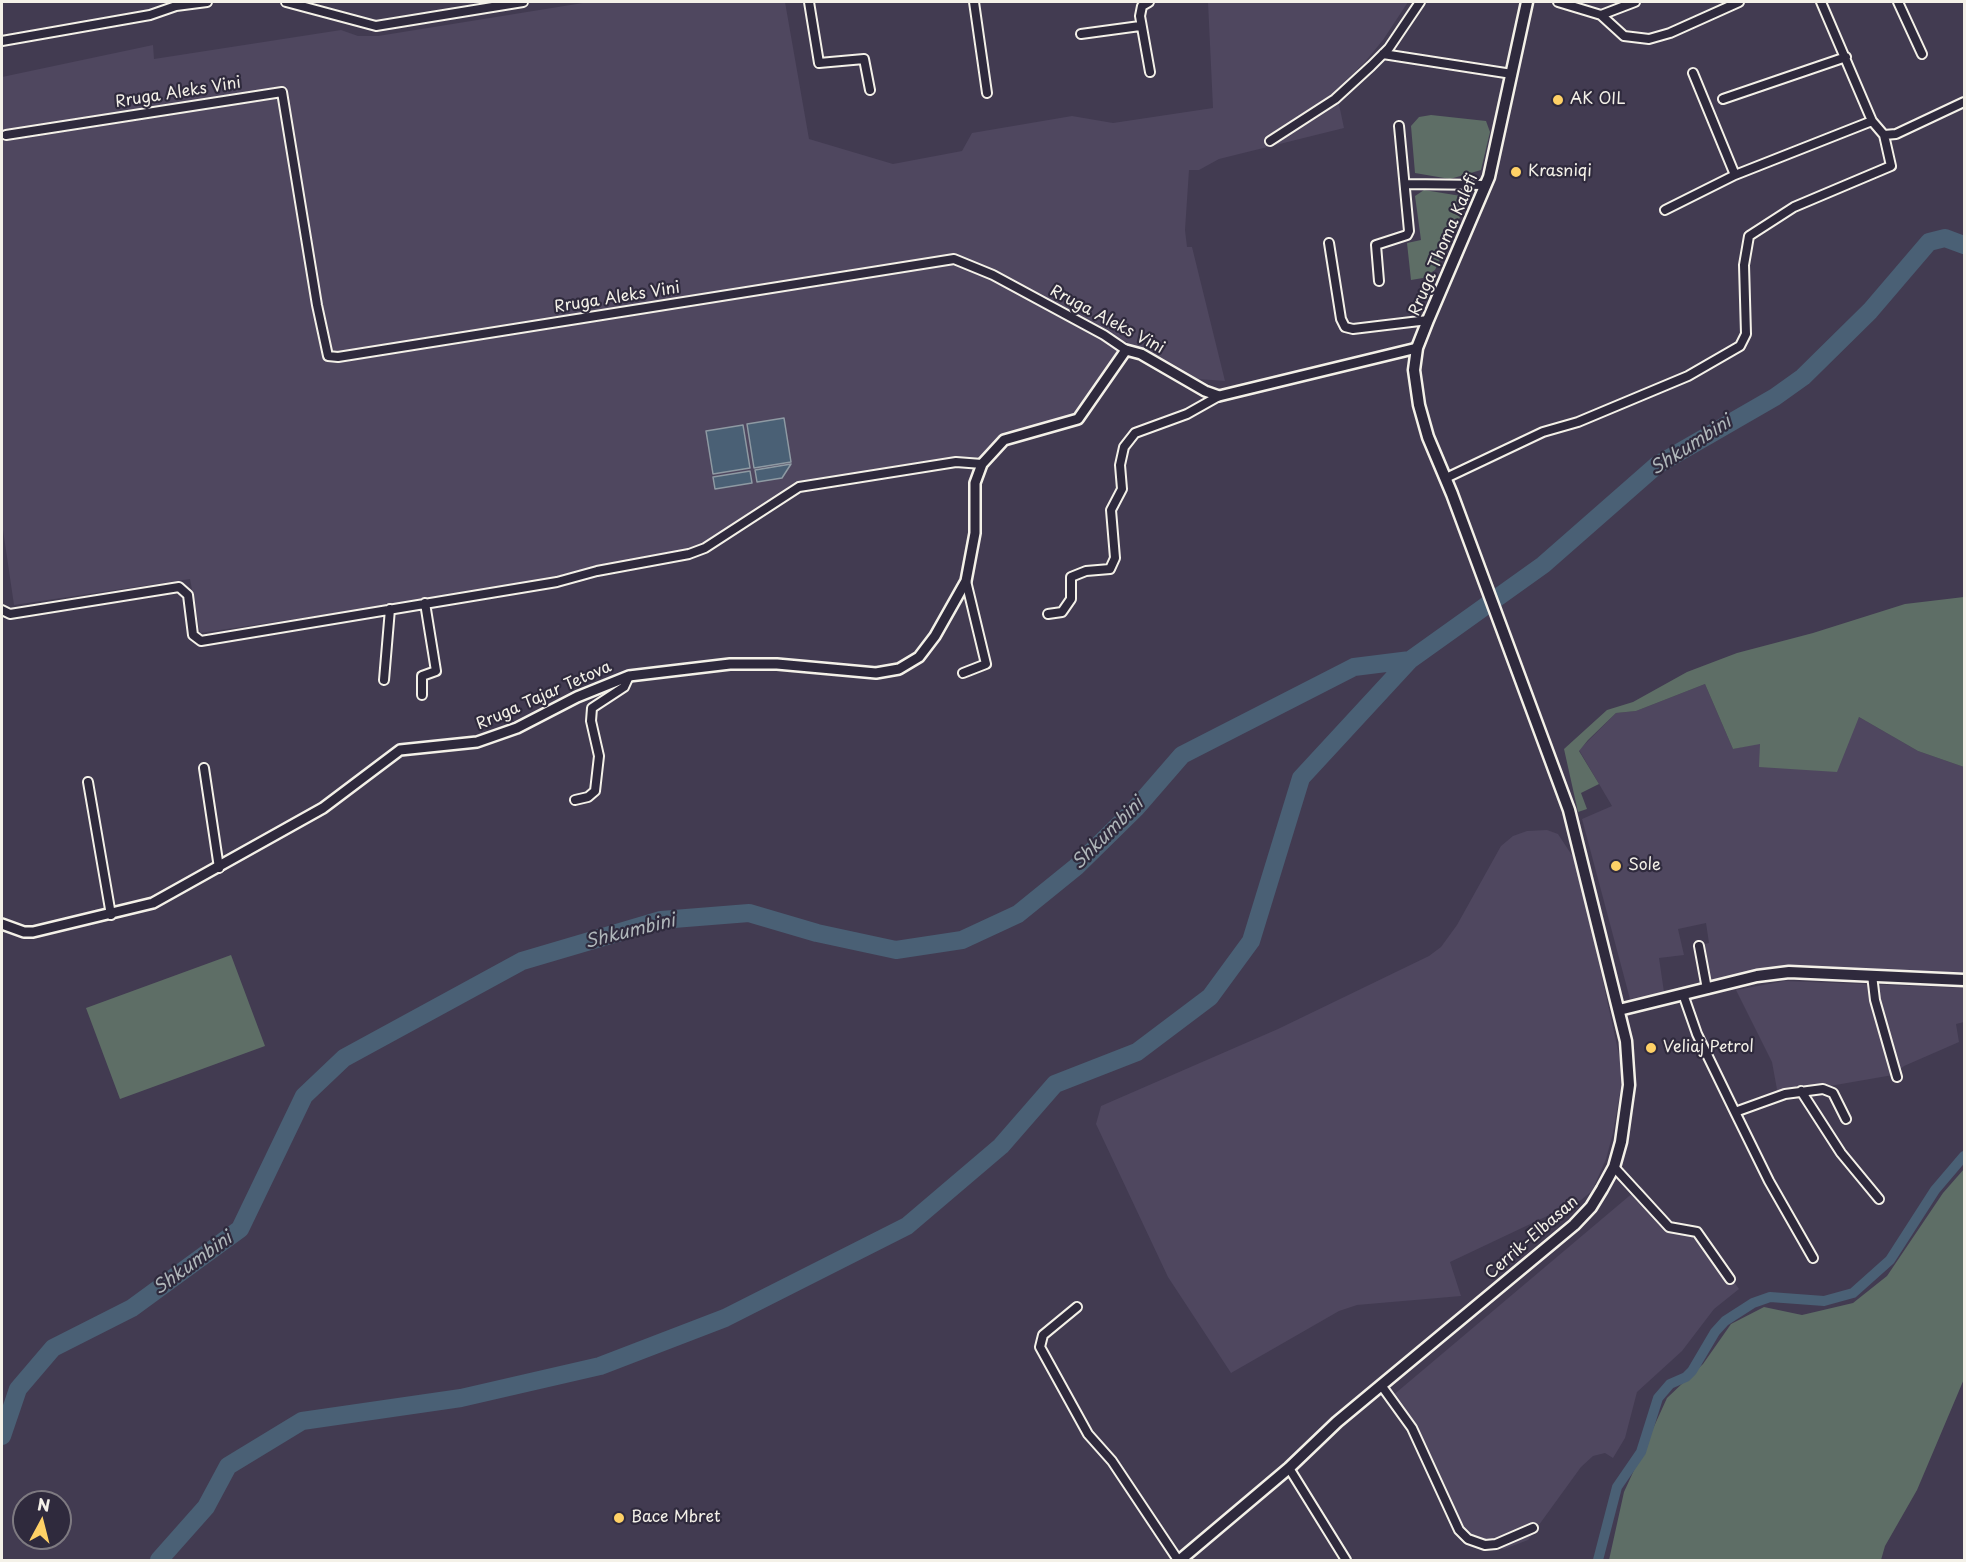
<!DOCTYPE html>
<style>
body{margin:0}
#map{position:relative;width:1966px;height:1562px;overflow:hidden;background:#423b51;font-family:"Playpen Sans",sans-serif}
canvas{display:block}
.frame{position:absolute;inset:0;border:3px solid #f4f1e8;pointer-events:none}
.north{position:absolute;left:12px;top:1490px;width:60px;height:60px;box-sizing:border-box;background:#2f2a3d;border:2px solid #7e7a81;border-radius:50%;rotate:7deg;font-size:16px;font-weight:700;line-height:24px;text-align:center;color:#f4f1e8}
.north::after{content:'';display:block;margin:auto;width:21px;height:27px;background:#ffd166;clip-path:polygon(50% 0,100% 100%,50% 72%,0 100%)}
</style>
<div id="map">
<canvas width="1966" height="1562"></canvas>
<div class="frame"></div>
<div class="north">N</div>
</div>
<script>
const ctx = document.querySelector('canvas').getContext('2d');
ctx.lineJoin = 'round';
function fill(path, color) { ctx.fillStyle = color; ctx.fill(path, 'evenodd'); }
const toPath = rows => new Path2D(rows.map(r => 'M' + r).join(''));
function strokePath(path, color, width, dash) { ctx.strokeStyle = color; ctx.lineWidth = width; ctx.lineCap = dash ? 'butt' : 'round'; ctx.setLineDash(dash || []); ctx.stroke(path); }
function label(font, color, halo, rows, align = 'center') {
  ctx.font = font + ' "Playpen Sans",sans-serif'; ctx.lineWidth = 4.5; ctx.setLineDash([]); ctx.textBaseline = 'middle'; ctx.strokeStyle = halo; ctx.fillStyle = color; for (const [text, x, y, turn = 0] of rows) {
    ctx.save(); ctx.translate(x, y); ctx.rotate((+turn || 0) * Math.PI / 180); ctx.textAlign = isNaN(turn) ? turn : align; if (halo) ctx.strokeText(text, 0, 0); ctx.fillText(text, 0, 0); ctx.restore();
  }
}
fill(toPath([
 [589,2,785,2,809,139,893,164,962,151,972,133,1072,116,1113,123,1213,108,1208,2,1408,2,1383,40,1364,63,1336,90,1344,128,1219,159,1199,170,1189,170,1185,230,1187,247,1192,247,1225,381,1198,379,1124,341,1075,418,1005,432,984,458,801,485,700,550,562,574,561,580,200,633,190,579,14,605,2,523,2,77,153,45,154,59,341,30,358,36,378,36],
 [1705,684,1733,749,1760,743,1760,767,1859,717,1918,751,1964,767,1964,973,1796,968,1711,983,1705,944,1709,943,1706,923,1678,929,1684,955,1659,958,1664,992,1630,999,1582,819,1612,806,1579,750,1616,713,1636,711],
 [1547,830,1558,834,1577,863,1621,1064,1622,1081,1613,1133,1606,1159,1592,1191,1581,1200,1450,1262,1461,1296,1357,1305,1339,1311,1231,1373,1168,1277,1096,1124,1101,1106,1278,1029,1429,956,1441,947,1457,925,1501,846,1513,836,1527,831],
 [1785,981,1964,988,1964,1022,1956,1024,1959,1042,1904,1066,1893,1075,1778,1095,1772,1062,1736,990],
 [1641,1186,1666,1217,1678,1225,1697,1229,1739,1289,1714,1309,1682,1351,1637,1392,1625,1438,1613,1458,1605,1453,1593,1456,1581,1467,1528,1540,1504,1549,1485,1547,1462,1532,1416,1433,1391,1397]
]), '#4f475f');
fill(toPath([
 [1431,115,1486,121,1490,132,1481,170,1450,179,1415,173,1411,126,1419,117],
 [1424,190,1461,196,1468,200,1435,270,1423,278,1411,280,1407,243,1421,240,1415,196],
 [1964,597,1964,767,1918,751,1859,717,1837,772,1759,767,1760,744,1733,749,1705,684,1636,711,1616,713,1588,740,1579,751,1599,784,1581,793,1587,809,1578,812,1564,749,1607,710,1633,702,1687,672,1737,653,1813,633,1905,604],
 [231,955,265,1046,120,1099,86,1008],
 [1964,1169,1964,1379,1917,1490,1885,1546,1881,1560,1609,1560,1624,1492,1667,1398,1703,1364,1731,1324,1764,1307,1802,1315,1853,1303,1887,1276,1943,1193]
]), '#5e6e66');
const water = toPath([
 [784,418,791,462,754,468,747,424,784,418],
 [743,425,750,468,713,474,706,431,743,425],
 [791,464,782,478,757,482,755,470,791,464],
 [750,471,752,483,715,489,713,477,750,471]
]);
fill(water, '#4a6075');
strokePath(water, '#8e9aa3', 1.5);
strokePath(toPath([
 [1598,1560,1617,1487,1641,1452,1658,1398,1670,1384,1686,1377,1692,1371,1715,1332,1725,1321,1753,1303,1770,1297,1824,1301,1853,1293,1890,1260,1935,1190,1964,1156]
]), '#4a6075', 10);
strokePath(toPath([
 [2,1436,18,1389,53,1348,132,1308,240,1229,304,1096,344,1058,522,961,661,920,749,913,817,933,896,950,962,940,1018,914,1076,867,1136,808,1182,755,1354,667,1410,660],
 [159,1560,206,1507,228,1466,302,1421,461,1398,600,1366,725,1318,907,1226,1001,1146,1055,1084,1137,1052,1210,997,1251,941,1301,778,1410,660,1543,565,1657,465,1775,397,1803,377,1870,311,1929,242,1945,238,1964,245]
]), '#4a6075', 18);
const minor = toPath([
 [286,2,376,26,523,2],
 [809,2,819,63,864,59,870,90],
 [974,2,987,93],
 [1149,2,1142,6,1140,16,1150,72],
 [1558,2,1601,15,1635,2],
 [1898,2,1922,54],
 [1601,15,1624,36,1649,39,1670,33,1739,2],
 [1081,34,1140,26],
 [2,41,150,15,176,6,207,2],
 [1383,54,1512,74],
 [1693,73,1735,175],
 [1723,99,1846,57],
 [6,135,282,92,317,305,328,356,338,357,954,259,993,275,1104,335,1126,350],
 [1884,135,1896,134,1964,102],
 [1270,141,1335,99,1371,66,1389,48,1420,2],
 [1405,184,1486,185],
 [1665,210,1735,175,1872,121],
 [1329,243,1341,319,1345,327,1353,329,1428,320],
 [1379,281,1376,245,1407,235,1409,231,1399,126],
 [1446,478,1543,432,1578,422,1688,376,1740,346,1746,334,1744,265,1749,236,1794,207,1891,166,1884,135,1872,121,1821,2],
 [2,610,10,614,179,587,188,595,193,635,201,641,557,582,597,571,689,554,705,548,799,487,956,462,982,464],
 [1048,614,1062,612,1071,599,1071,577,1086,571,1110,569,1115,558,1111,510,1122,489,1120,465,1124,447,1135,433,1187,414,1219,396],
 [963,673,986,664,966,581],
 [384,680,390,609],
 [422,695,422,676,436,671,425,603],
 [204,768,219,868],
 [88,782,111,915],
 [575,800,588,797,595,791,599,756,591,721,592,708,624,687,629,676],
 [1699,946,1707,989],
 [1872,975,1875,1000,1897,1077],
 [1683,994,1697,1034,1735,1112,1769,1181,1813,1258],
 [1801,1091,1841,1153,1879,1199],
 [1735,1112,1785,1094,1823,1089,1833,1093,1846,1119],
 [1614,1167,1669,1227,1697,1232,1730,1279],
 [1077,1307,1043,1335,1040,1347,1088,1434,1112,1461,1178,1560],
 [1381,1385,1412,1428,1459,1530,1468,1539,1485,1545,1496,1544,1533,1528],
 [1289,1468,1346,1560]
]);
const tertiary = toPath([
 [2,924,24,932,33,932,153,903,323,808,400,750,477,742,517,728,577,697,629,676,730,664,777,664,876,673,899,669,919,657,935,636,966,581,975,533,975,483,982,464,1004,440,1078,419,1126,350,1141,354,1205,391,1219,396,1417,348]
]);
const secondary = toPath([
 [1619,1010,1757,976,1789,972,1964,980],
 [1180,1560,1289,1468,1337,1422,1574,1225,1591,1207,1602,1189,1614,1167,1621,1142,1629,1085,1626,1041,1569,810,1452,494,1428,437,1419,405,1414,370,1417,348,1428,320,1489,177,1527,2]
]);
strokePath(minor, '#f4f1e8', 12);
strokePath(tertiary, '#f4f1e8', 14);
strokePath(secondary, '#f4f1e8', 15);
strokePath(minor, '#2f2a3d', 8);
strokePath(tertiary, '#2f2a3d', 9);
strokePath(secondary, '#2f2a3d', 10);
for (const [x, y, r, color] of [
 [1558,100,6,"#ffd166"],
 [1516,172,6,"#ffd166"],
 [1616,866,6,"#ffd166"],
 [1651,1048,6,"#ffd166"],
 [619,1518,6,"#ffd166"]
]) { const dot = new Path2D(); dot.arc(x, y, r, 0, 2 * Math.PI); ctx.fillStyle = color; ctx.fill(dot); strokePath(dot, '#2f2a3d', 2); }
label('16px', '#f4f1e8', '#2f2a3d', [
 ["Rruga Aleks Vini",178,93,-9],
 ["Rruga Thoma Kalefi",1444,245,-67],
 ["Rruga Aleks Vini",617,298,-9],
 ["Rruga Aleks Vini",1107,320,28],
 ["Rruga Tajar Tetova",544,696,-24],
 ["Cerrik-Elbasan",1532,1238,-41]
]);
label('16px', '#f4f1e8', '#2f2a3d', [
 ["AK OIL",1570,100],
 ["Krasniqi",1528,172],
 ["Sole",1628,866],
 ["Veliaj Petrol",1663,1048],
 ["Bace Mbret",631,1518]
], 'left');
label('italic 18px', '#b0b7ba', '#2f2a3d', [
 ["Shkumbini",1691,446,-33],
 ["Shkumbini",1108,834,-45],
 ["Shkumbini",630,932,-14],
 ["Shkumbini",193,1264,-36]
]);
</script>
